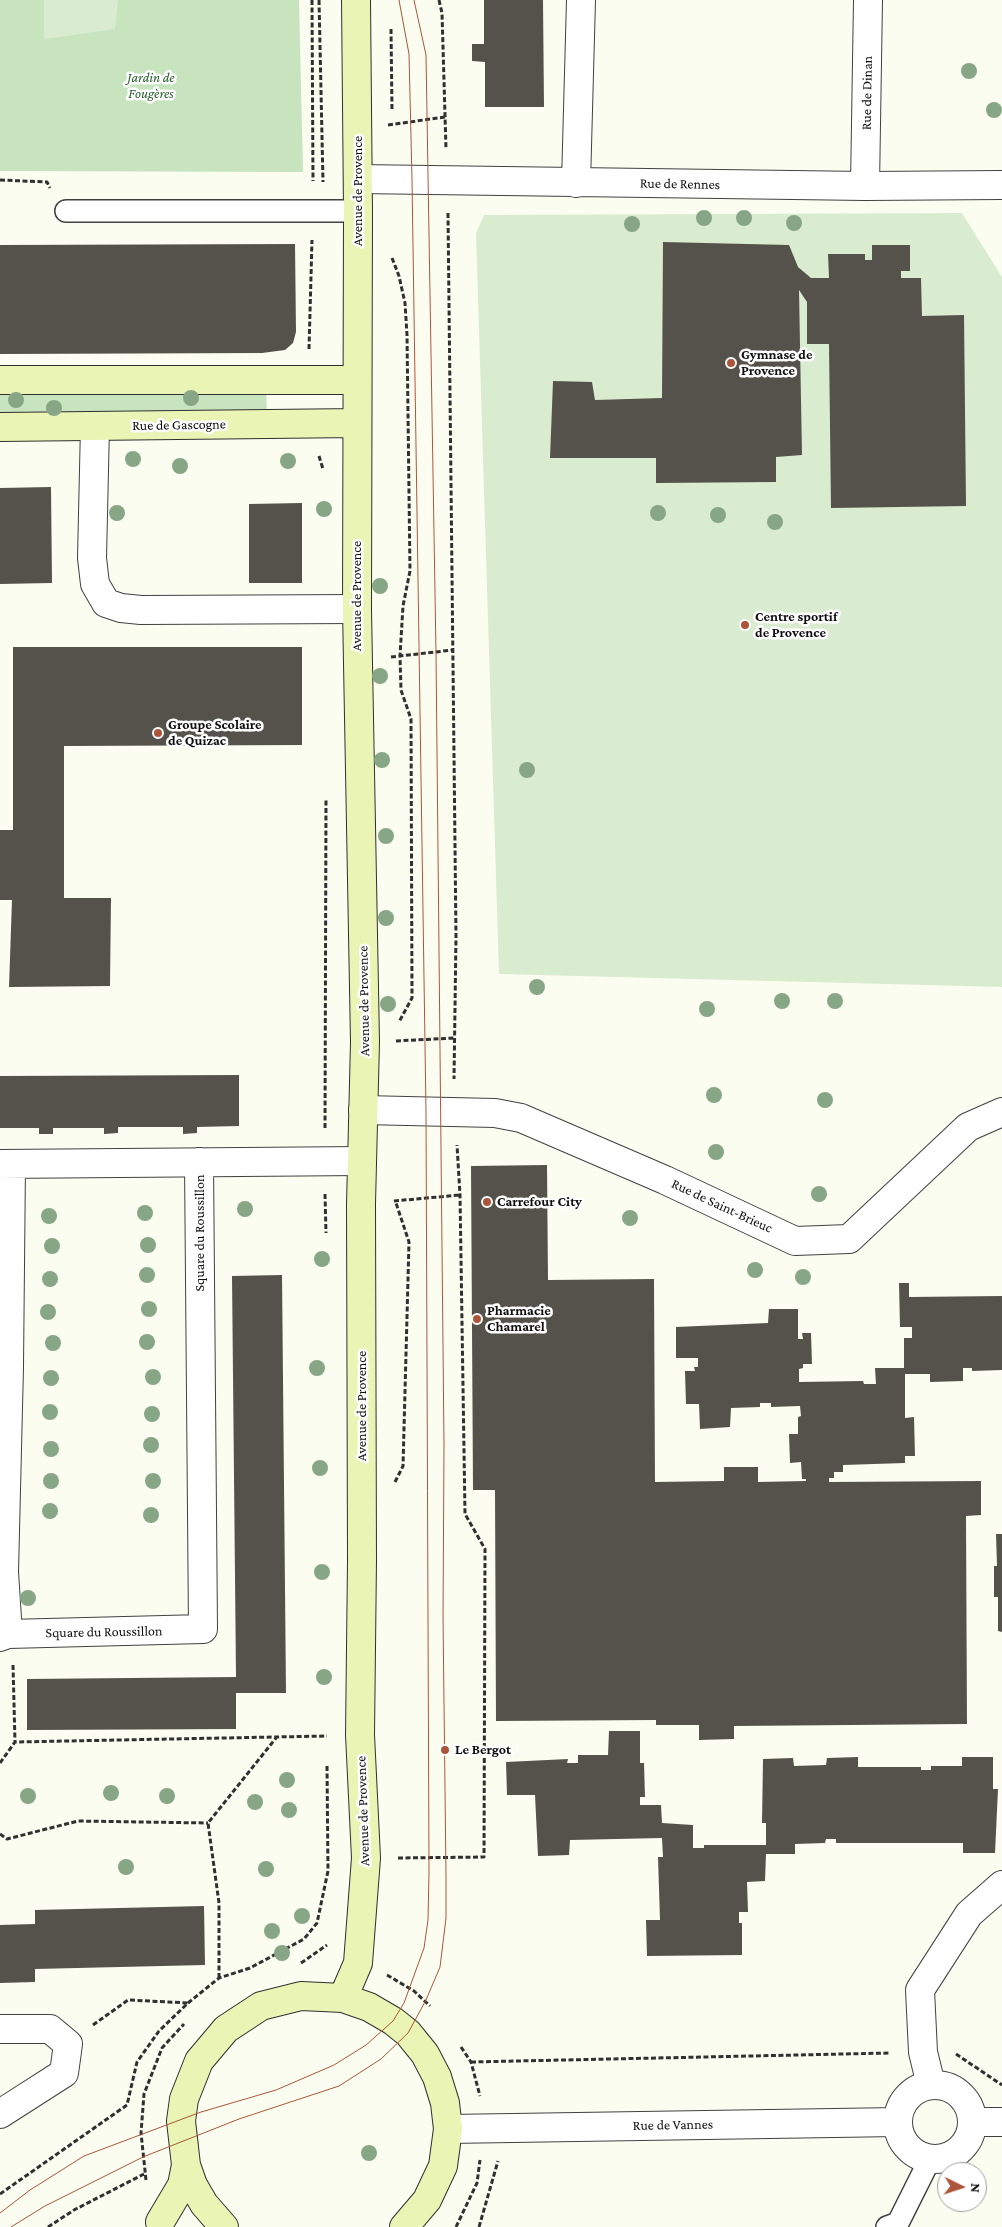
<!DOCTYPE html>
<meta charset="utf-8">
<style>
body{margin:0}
#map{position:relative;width:1002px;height:2227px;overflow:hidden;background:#fcfdf1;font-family:"Crimson Pro",serif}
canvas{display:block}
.north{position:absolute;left:937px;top:2162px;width:50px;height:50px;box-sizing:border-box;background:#fff;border:1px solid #9f9f9f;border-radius:50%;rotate:94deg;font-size:14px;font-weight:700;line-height:20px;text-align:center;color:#0e0e0e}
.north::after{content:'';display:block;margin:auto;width:18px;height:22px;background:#ac5538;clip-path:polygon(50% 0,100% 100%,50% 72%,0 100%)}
</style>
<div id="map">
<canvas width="1002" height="2227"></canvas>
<div class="north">N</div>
</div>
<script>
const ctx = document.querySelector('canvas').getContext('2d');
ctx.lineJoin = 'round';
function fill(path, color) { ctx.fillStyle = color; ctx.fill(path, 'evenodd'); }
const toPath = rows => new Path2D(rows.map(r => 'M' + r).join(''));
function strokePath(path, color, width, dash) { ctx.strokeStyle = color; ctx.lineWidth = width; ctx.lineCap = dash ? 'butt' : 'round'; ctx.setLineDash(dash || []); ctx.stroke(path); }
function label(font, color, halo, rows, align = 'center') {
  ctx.font = font + ' "Crimson Pro",serif'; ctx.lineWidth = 5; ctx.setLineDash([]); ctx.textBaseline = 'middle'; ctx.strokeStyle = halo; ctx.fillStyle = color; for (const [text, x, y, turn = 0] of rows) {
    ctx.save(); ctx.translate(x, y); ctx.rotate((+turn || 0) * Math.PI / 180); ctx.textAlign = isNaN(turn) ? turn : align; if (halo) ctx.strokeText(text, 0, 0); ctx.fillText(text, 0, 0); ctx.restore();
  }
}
fill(toPath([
 [0,0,299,0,303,172,0,171],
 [0,387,266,389,267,414,0,419]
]), '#c7e4bf');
fill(toPath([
 [44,0,118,0,115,29,44,39],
 [962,213,1002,277,1002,987,499,974,476,233,484,215]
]), '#daeccf');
fill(toPath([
 [484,0,543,0,544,107,485,107,485,62,472,61,472,44,484,44],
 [663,242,789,245,798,267,811,278,829,278,828,254,865,254,865,260,872,260,872,245,910,245,910,271,901,271,901,278,921,278,922,316,964,315,966,506,831,508,829,344,807,344,807,302,799,290,802,455,776,457,776,482,656,483,656,458,550,458,553,381,592,382,595,400,662,398],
 [295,244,296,332,293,343,285,350,262,353,0,354,0,245],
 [51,487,52,583,0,584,0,488],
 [302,503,302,583,249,583,249,504],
 [13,647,302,647,302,745,64,746,64,898,111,898,110,986,9,987,12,900,0,900,0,830,13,830],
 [239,1075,239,1126,197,1127,197,1133,183,1134,183,1127,118,1127,118,1133,104,1134,104,1128,53,1128,53,1134,39,1134,39,1128,0,1128,0,1076],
 [547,1165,548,1280,654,1279,655,1482,724,1481,724,1467,758,1467,758,1482,806,1481,806,1479,802,1479,801,1462,790,1463,789,1434,798,1434,798,1417,801,1416,800,1406,771,1407,771,1403,760,1403,760,1407,731,1408,730,1427,700,1429,699,1404,686,1404,685,1371,695,1371,694,1367,698,1367,698,1358,676,1358,676,1327,768,1323,769,1309,798,1309,798,1339,803,1339,802,1333,811,1333,812,1364,803,1364,803,1368,799,1369,799,1382,863,1381,864,1384,876,1384,875,1368,904,1368,904,1338,912,1338,912,1327,900,1327,899,1283,909,1283,909,1297,1002,1296,1002,1370,972,1371,972,1368,963,1368,963,1381,930,1382,930,1374,905,1374,905,1418,914,1417,915,1456,905,1456,905,1463,843,1465,843,1472,834,1472,834,1478,829,1478,829,1482,981,1481,981,1515,966,1516,967,1724,734,1726,734,1739,699,1740,699,1725,656,1725,656,1720,496,1721,495,1490,473,1490,471,1166],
 [282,1275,286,1693,236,1693,236,1729,27,1730,27,1679,236,1677,232,1276],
 [996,1534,1002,1534,1002,1632,998,1631,998,1597,994,1597,994,1566,997,1566],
 [609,1731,640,1731,640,1763,644,1763,645,1797,640,1797,640,1805,661,1805,662,1823,693,1825,693,1848,704,1848,704,1845,766,1845,766,1823,762,1823,763,1759,793,1758,794,1766,826,1765,827,1758,858,1757,858,1767,921,1767,921,1770,931,1770,931,1766,962,1766,962,1757,993,1757,993,1789,998,1789,995,1853,963,1853,963,1843,836,1843,836,1839,826,1839,825,1843,795,1844,795,1854,766,1854,765,1881,747,1882,748,1912,739,1912,739,1923,742,1923,742,1955,647,1956,646,1920,660,1920,658,1857,663,1857,662,1838,570,1840,569,1855,538,1856,535,1795,507,1795,506,1762,568,1759,567,1763,578,1763,578,1755,608,1755],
 [204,1906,205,1965,35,1969,35,1982,0,1983,0,1925,35,1924,35,1910]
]), '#55524c');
const lane = toPath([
 [66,211,358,211],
 [887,2227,898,2223,930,2159]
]);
const street = toPath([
 [358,179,865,186,1002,185],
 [576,183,581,0],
 [865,186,868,0],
 [95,426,92,558,95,584,106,603,121,608,141,610,357,609],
 [363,1110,495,1113,521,1118,665,1180,795,1241,849,1239,968,1127,1002,1112],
 [0,1164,362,1161],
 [8,1634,4,1572,9,1367,11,1164],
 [0,1637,8,1634,203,1629,199,1162],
 [0,2029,50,2029,68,2044,64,2073,0,2114],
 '898 2122a37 37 0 1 1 74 0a37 37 0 1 1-74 0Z',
 [931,2085,923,2052,920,1990,969,1914,1002,1885],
 [972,2122,1002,2122],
 [448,2129,898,2122]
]);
const secondary = toPath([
 [0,380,357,380],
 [0,427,357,423],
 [343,1998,358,1963,366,1858,360,1735,362,1560,361,1204,365,1042,357,609,358,211,356,0],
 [160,2222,182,2185,186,2165],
 [224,2227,204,2204,193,2185,186,2165,181,2121,184,2099,199,2061,226,2029,261,2006,301,1996,343,1998,369,2007,393,2021,408,2033,425,2054,437,2077,445,2103,448,2129,443,2166,427,2200,404,2227]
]);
strokePath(lane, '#414141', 24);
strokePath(street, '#414141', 30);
strokePath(secondary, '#303030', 30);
strokePath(toPath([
 [312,0,313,181],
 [319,0,323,182],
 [439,0,442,13,446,149],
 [391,29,392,110],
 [388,125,445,117],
 [0,180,47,182,50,188],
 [448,213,456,936,454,1079],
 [392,258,399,276,405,303,407,335,410,571,403,606,400,656,401,690,411,719,412,998,399,1022],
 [309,349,312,240],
 [319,456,323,469],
 [391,657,453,650],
 [396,1041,454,1038],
 [325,1128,326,799],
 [325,1194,326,1233],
 [394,1201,460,1195],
 [395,1482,403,1466,409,1242,395,1200],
 [13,1665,15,1742],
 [0,1763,15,1742,327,1736],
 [0,1834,7,1839,78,1821,208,1823],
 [398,1858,484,1857,485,1549,465,1514,460,1195,457,1145],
 [301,1963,327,1945],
 [387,1975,414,1991,430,2006],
 [219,1978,219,1903,208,1823,276,1738],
 [93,2025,128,2000,188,2003],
 [461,2047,471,2062,480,2096],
 [956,2054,1002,2085],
 [471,2062,890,2053],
 [146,2180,141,2133,144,2094,162,2048,184,2024],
 [0,2194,127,2105,137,2062,159,2031,188,2003,219,1978,250,1968,304,1939,317,1923,328,1871,327,1766],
 [48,2227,74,2210,144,2174],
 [456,2227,477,2183,480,2160],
 [479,2227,498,2161]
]), '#303030', 3, [5, 2.5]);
strokePath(lane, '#fff', 21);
strokePath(street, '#fff', 28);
strokePath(secondary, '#e9f4b5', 28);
strokePath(toPath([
 [0,2213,30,2190,84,2156,201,2112,276,2090,334,2065,366,2045,393,2021,404,2003,424,1948,428,1920,429,1872,426,1111,412,180,409,54,399,0],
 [11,2227,45,2206,143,2157,239,2119,339,2086,381,2059,408,2033,426,2000,440,1967,446,1918,446,1876,443,1616,444,1446,436,653,426,55,414,0]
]), '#ac5538', 1);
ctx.fillStyle = '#87a685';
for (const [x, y] of [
 [969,71],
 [994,110],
 [704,218],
 [744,218],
 [794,223],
 [632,224],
 [191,398],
 [16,400],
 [54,408],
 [133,459],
 [288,461],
 [180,466],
 [324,509],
 [117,513],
 [658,513],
 [718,515],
 [775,522],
 [380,586],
 [380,676],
 [382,760],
 [527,770],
 [386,836],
 [386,918],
 [537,987],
 [782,1001],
 [835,1001],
 [388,1004],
 [707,1009],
 [714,1095],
 [825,1100],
 [716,1152],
 [819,1194],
 [245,1209],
 [145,1213],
 [49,1216],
 [630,1218],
 [148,1245],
 [52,1246],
 [322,1259],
 [755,1270],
 [147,1275],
 [803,1277],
 [50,1279],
 [149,1309],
 [48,1312],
 [147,1342],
 [53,1343],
 [317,1368],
 [153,1377],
 [51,1378],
 [50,1412],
 [152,1414],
 [151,1445],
 [51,1449],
 [320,1468],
 [51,1481],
 [153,1481],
 [50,1511],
 [151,1515],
 [322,1572],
 [28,1598],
 [324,1677],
 [287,1780],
 [111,1793],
 [28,1796],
 [167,1796],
 [255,1802],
 [289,1810],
 [126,1867],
 [266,1869],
 [302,1916],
 [272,1931],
 [282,1953],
 [369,2153]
]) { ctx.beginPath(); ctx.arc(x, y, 8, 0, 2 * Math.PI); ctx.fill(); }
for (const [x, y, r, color] of [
 [731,363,5,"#ac5538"],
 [745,625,5,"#ac5538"],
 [158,733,5,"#ac5538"],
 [487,1202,5,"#ac5538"],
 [477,1319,5,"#ac5538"],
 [445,1750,5,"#ac5538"]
]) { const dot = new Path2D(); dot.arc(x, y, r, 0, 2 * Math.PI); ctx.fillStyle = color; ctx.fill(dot); strokePath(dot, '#fff', 2); }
label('italic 14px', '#275e2c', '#fff', [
 ["Jardin de",151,78],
 ["Fougères",151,94]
]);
label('14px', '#0e0e0e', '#fff', [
 ["Rue de Dinan",867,93,-89],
 ["Rue de Rennes",680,184,1],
 ["Avenue de Provence",358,191,-90],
 ["Rue de Gascogne",179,425,-1],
 ["Avenue de Provence",357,596,-90],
 ["Avenue de Provence",364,1001,-91],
 ["Rue de Saint-Brieuc",722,1206,25],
 ["Square du Roussillon",200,1233,-90],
 ["Avenue de Provence",362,1406,-90],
 ["Square du Roussillon",104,1632,-1],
 ["Avenue de Provence",363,1811,-92],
 ["Rue de Vannes",673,2125,-1]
]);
label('bold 14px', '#0e0e0e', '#fff', [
 ["Gymnase de",741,355],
 ["Provence",741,371],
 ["Centre sportif",755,617],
 ["de Provence",755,633],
 ["Groupe Scolaire",168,725],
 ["de Quizac",168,741],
 ["Carrefour City",497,1202],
 ["Pharmacie",487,1311],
 ["Chamarel",487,1327],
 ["Le Bergot",455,1750]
], 'left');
</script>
